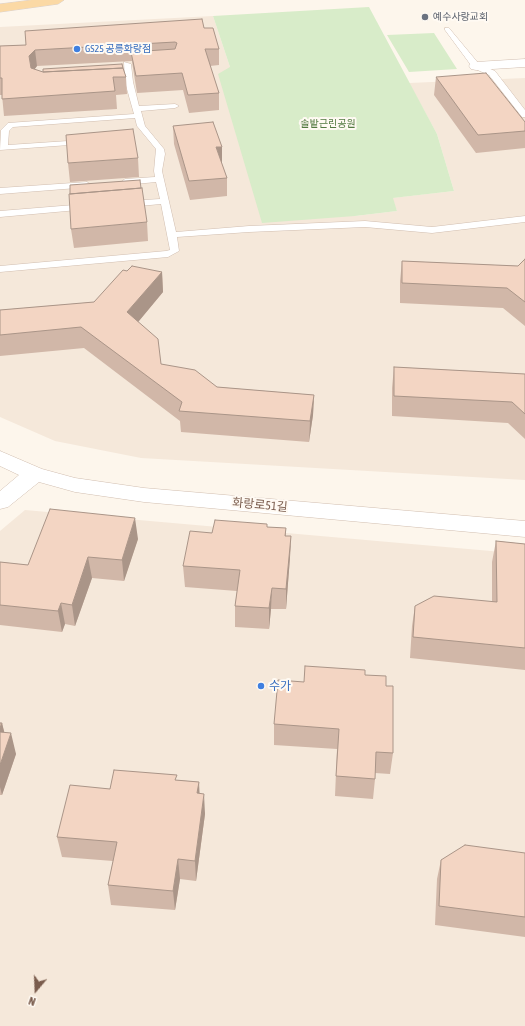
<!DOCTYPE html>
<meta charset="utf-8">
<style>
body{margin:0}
#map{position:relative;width:525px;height:1026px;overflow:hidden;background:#fdf6ec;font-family:"Asap Condensed",sans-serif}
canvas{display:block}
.north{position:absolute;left:16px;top:970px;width:40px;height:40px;-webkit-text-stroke:3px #fffaf3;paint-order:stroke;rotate:199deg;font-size:11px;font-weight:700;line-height:16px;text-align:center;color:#7a5c4d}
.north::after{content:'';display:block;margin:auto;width:14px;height:18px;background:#7a5c4d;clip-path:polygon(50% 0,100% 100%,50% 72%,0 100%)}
</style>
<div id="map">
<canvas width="525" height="1026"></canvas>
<div class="north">N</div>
</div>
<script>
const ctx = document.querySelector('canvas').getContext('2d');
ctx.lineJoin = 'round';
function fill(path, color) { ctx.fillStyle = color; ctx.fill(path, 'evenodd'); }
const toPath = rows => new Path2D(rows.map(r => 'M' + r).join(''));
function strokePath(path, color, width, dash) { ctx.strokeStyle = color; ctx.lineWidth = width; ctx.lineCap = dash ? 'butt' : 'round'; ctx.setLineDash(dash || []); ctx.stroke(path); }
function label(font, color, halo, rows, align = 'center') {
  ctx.font = font + ' "Asap Condensed","Noto Sans KR",sans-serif'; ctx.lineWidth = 4; ctx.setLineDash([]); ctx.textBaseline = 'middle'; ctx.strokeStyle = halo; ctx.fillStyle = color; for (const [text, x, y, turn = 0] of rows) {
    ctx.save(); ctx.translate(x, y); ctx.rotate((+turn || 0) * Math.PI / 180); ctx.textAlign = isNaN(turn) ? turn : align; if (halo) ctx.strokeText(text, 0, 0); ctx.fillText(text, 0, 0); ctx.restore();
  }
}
fill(toPath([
 [213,16,230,67,355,216,397,211,392,198,454,191,437,134,409,83,525,78,525,480,141,458,55,441,0,417,0,27],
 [25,510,525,554,525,1026,0,1026,0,531]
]), '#f5e8da');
fill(toPath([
 [369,7,437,134,454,191,393,198,397,211,355,216,262,223,218,74,230,67,213,16],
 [434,33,457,69,409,72,387,35]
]), '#d8ecc9');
const service = toPath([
 [445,28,449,28,479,64,495,71,525,110,525,117,522,117,489,75,473,68,445,30,445,28],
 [124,62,131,64,133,82,139,106,175,104,179,106,175,108,141,111,145,126,164,149,165,154,162,171,176,232,249,226,365,221,432,227,525,216,525,222,432,233,365,227,249,232,177,237,179,251,168,257,0,272,0,266,166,251,170,250,161,204,128,207,124,204,128,201,160,199,156,182,125,185,121,182,125,179,155,177,154,171,156,149,137,126,135,118,13,127,9,131,8,145,83,140,87,142,83,144,0,150,1,130,8,123,134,114,125,82,124,62],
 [87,182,91,185,90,187,0,194,0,188,87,182],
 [86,204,90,207,89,209,0,217,0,211,86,204]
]);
const minor = toPath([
 [525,59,525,67,476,70,471,69,469,66,471,63,476,62,525,59],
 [0,451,42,469,75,478,144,488,525,521,525,537,144,502,75,492,39,482,8,507,0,509,0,491,19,475,0,466,0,451]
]);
const primary = toPath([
 [32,0,64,0,58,4,0,12,0,4,32,0]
]);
strokePath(service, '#d1beb0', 1);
strokePath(minor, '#d1beb0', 1);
strokePath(primary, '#dad1cd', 1);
fill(service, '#fff');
fill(minor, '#fff');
fill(primary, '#fbd9a5');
fill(toPath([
 [204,28,219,49,219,65,210,66,219,93,219,110,189,113,183,90,137,93,133,68,132,61,37,66,34,69,43,72,123,68,126,77,127,94,116,95,117,109,4,116,2,95,0,95,0,46,26,45],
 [436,77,525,122,525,148,476,153,434,95],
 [173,126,222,165,227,178,227,196,190,200,174,144],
 [138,158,139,177,70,182,68,163],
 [147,222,148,241,74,248,71,229],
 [525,259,525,326,503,308,400,303,400,281,402,261,518,266],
 [127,271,162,272,163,292,138,322,161,364,217,387,314,395,313,415,309,442,181,432,180,421,84,348,0,356,0,310,94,302],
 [394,367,525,374,525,439,508,423,392,416,392,388],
 [267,524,267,527,286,528,286,536,291,536,290,557,286,609,271,609,269,629,235,627,235,606,237,591,185,587,183,566,212,533],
 [138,539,124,581,92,578,75,626,65,624,62,632,0,625,0,562,28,565],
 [496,541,525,544,525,670,410,658,412,626,415,606,492,602,492,562],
 [304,682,386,686,393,753,390,774,375,773,375,779,373,799,335,796,337,749,274,745,274,724],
 [0,723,2,723,4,732,16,754,2,795,0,795],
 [177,780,199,782,199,793,205,814,196,881,180,879,175,910,111,905,108,885,113,861,62,857,57,837,110,789],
 [525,853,525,937,435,925,437,879,441,860]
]), '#d1b7a8');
fill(toPath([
 [35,50,37,66,32,73,29,56],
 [216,147,222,147,222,165],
 [162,272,163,292,129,333,127,312],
 [314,395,313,415,309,442,310,421],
 [135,518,138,539,124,581,122,560],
 [291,536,290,557,286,609,286,589],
 [88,557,92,578,75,626,72,605],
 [272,588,271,609,269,629,269,608],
 [61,603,65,624,62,632,58,611],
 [2,723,7,743,0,736,0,728],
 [11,733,16,754,2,795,0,787,0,765],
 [199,782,200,802,197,793],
 [204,794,205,814,196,881,195,861],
 [178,859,180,879,175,910,173,891]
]), '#aa9588');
const building = toPath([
 [202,19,204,28,213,28,219,49,205,49,219,93,188,95,182,73,136,76,131,52,175,49,177,43,175,42,35,50,29,56,31,68,43,72,123,68,126,77,113,77,115,91,2,99,2,78,0,78,0,46,26,45,25,31,202,19],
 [122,64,123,68,43,72,43,69,122,64],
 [486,73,525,122,525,131,478,135,436,77,486,73],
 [213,122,222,147,216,147,227,178,189,181,173,126,213,122],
 [133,129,138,158,68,163,66,135,133,129],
 [140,180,141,188,70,194,70,185,140,180],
 [142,188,147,222,71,229,69,194,142,188],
 [525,259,525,302,507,288,402,283,402,261,518,266,525,259],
 [132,266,162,272,127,312,158,339,161,364,195,370,217,387,314,395,310,421,179,411,182,402,81,327,0,335,0,310,94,302,123,270,127,271,132,266],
 [394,367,525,374,525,414,512,402,394,396,394,367],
 [50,509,135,518,122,560,88,557,72,605,61,603,58,611,0,605,0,562,28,565,50,509],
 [215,520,267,524,267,527,286,528,285,536,291,536,286,589,272,588,269,608,235,606,240,570,183,566,190,531,212,533,215,520],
 [496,541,525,544,525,648,413,637,415,606,434,596,497,602,496,541],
 [305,666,365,670,365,675,386,676,386,686,393,686,393,753,376,752,375,779,336,776,339,729,274,724,278,680,304,682,305,666],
 [0,723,2,723,0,728,0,723],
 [0,732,11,733,0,765,0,732],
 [114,770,177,775,175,780,199,782,197,793,204,794,195,861,178,859,173,891,108,885,117,842,57,837,70,785,110,789,114,770],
 [465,845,525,853,525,917,439,906,441,860,465,845]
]);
fill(building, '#f3d5c3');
strokePath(building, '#aa9588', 1);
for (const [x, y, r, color] of [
 [425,17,4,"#6b7280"],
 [77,49,4,"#3f7fe0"],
 [261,686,4,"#3f7fe0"]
]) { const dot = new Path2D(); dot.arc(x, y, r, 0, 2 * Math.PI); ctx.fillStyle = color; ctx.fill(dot); strokePath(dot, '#fffaf3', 1.5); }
label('10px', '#5b616d', '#fffaf3', [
 ["예수사랑교회",433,17]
], 'left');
label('10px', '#366cbe', '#fffaf3', [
 ["GS25 공릉화랑점",85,49]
], 'left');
label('10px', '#537a41', '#fffaf3', [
 ["솔밭근린공원",328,124]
]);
label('12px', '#7a5c4d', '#fffaf3', [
 ["화랑로51길",260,505,5]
]);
label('12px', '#366cbe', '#fffaf3', [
 ["수가",269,686]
], 'left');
</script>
